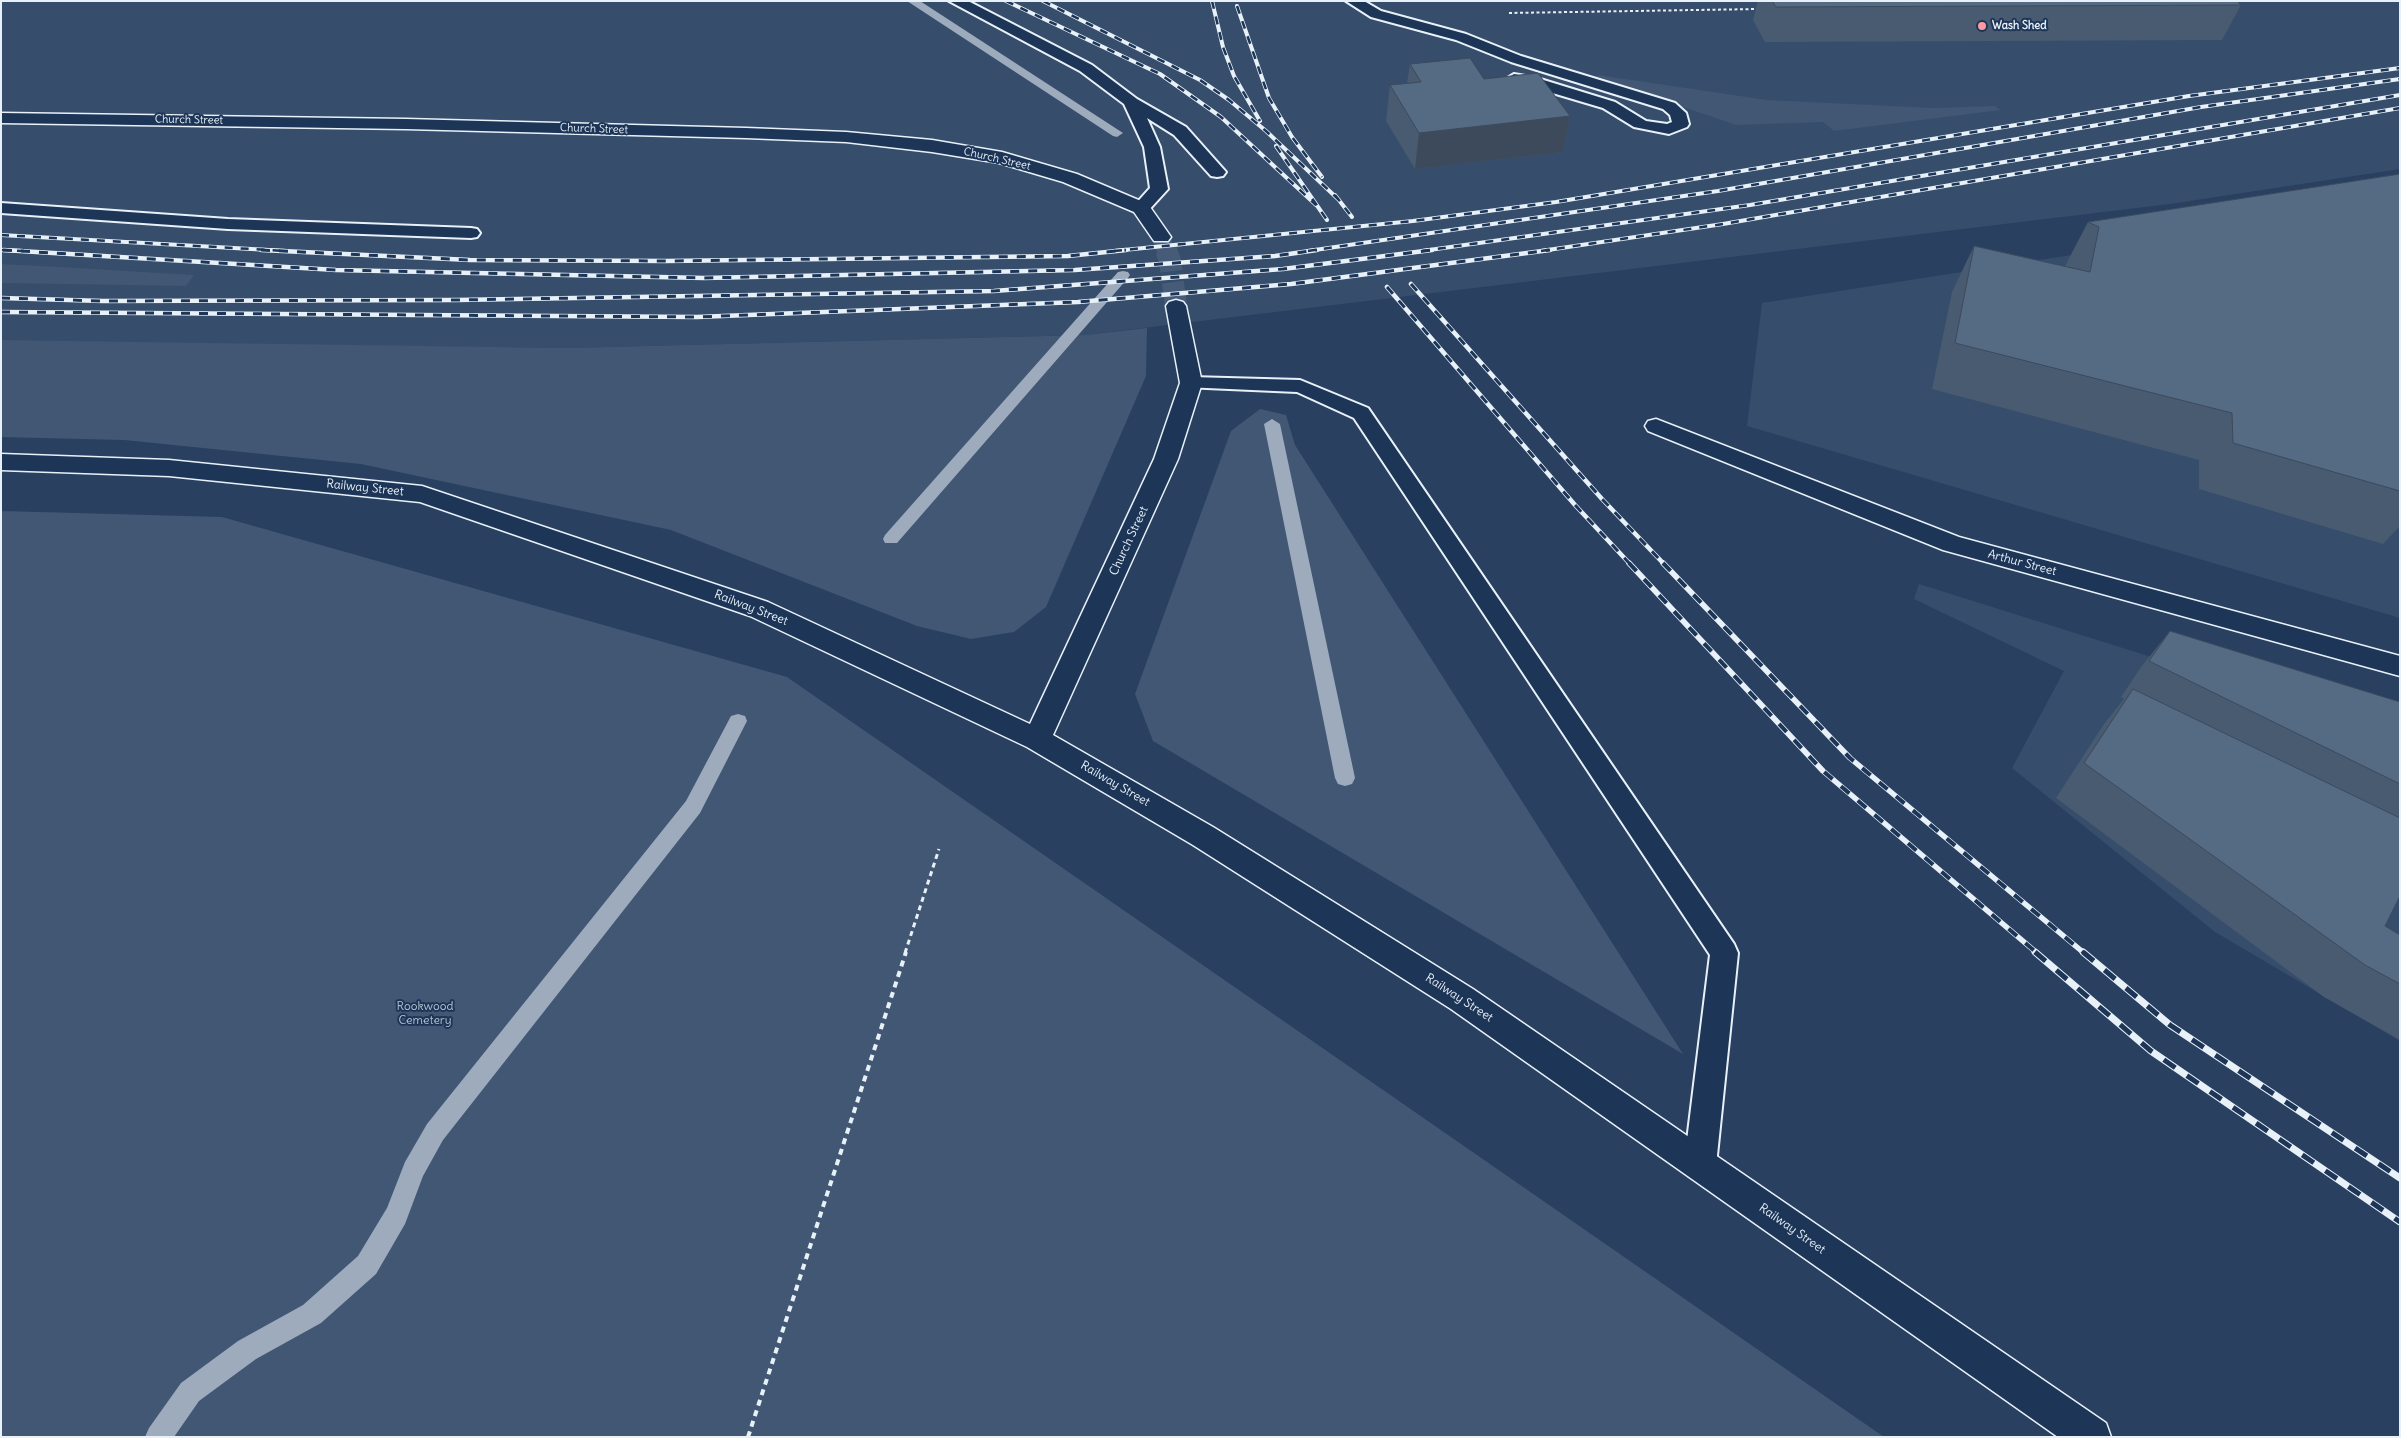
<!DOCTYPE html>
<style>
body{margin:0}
#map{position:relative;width:2401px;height:1438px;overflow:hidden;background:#294061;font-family:Delius,sans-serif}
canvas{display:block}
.frame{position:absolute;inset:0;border:2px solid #e8f1f8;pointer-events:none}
</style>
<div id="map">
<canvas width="2401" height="1438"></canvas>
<div class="frame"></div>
</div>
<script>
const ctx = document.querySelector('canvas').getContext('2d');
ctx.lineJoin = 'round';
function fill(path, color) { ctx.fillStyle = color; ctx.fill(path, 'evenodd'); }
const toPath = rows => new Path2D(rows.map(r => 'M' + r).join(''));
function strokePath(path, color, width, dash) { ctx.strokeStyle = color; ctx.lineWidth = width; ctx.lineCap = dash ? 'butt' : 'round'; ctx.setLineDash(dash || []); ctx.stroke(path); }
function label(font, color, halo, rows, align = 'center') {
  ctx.font = font + ' Delius,sans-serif'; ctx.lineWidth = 4; ctx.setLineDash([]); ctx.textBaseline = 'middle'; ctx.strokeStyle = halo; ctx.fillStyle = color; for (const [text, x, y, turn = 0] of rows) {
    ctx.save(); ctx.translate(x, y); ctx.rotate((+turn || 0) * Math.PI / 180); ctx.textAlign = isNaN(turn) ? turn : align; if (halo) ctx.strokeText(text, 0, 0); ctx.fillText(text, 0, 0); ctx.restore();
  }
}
fill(toPath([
 [1,1,2400,1,2400,169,2170,204,1085,335,567,348,1,342],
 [2400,204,2400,618,1747,426,1762,303],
 [1919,584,2400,735,2400,1041,2215,932,2012,768,2064,671,1914,599]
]), '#364d6b');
fill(toPath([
 [1598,75,1767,100,1933,108,1994,106,2001,110,1834,131,1823,122,1736,125,1595,77],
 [1,264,60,267,194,275,186,286,1,283],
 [1147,328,1146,376,1046,607,1014,632,971,639,917,626,671,530,361,464,124,440,1,437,1,340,567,348,1085,335],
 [1260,409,1286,415,1295,445,1683,1054,1153,741,1135,694,1231,431],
 [1,511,222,517,787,677,1884,1437,1,1437]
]), '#415774');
fill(toPath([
 [907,1,920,1,1123,133,1117,137,1113,136,907,1],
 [1123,271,1128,272,1130,275,1128,278,897,543,885,543,883,539,885,535,1118,272,1123,271],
 [1272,419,1280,424,1355,778,1352,784,1345,786,1338,784,1335,778,1264,424,1272,419],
 [738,714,745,716,747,721,700,813,443,1140,423,1176,405,1224,376,1274,321,1323,256,1359,199,1401,174,1437,145,1437,149,1428,181,1383,238,1341,303,1305,358,1256,387,1208,405,1162,427,1124,686,801,731,716,738,714]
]), '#9dabbd');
strokePath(toPath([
 [1161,237,1166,251]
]), '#465b78', 18, [18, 9]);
strokePath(toPath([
 [1166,250,1170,261,1176,306]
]), '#465b78', 22, [22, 11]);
const service = toPath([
 [949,1,968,1,1092,65,1137,99,1186,127,1226,172,1223,176,1217,177,1211,176,1174,135,1147,118,1160,147,1168,189,1147,212,1135,212,1132,208,1150,188,1144,147,1124,104,1080,71,949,1],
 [1346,1,1364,1,1381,11,1466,34,1521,56,1675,103,1686,113,1689,124,1687,127,1669,134,1634,127,1603,108,1529,86,1508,82,1506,79,1514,74,1537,78,1615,102,1646,121,1667,124,1672,122,1670,115,1663,109,1511,62,1456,40,1371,17,1346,1],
 [1,203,228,219,471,228,477,229,480,233,477,237,471,238,228,229,1,213,1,203],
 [1191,377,1300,380,1368,408,1734,944,1738,953,1716,1165,1711,1176,1700,1180,1689,1176,1684,1165,1710,955,1354,418,1297,392,1184,387,1181,383,1184,379,1191,377]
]);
const minor = toPath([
 [1656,419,1959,537,2400,656,2400,676,1943,550,1648,431,1645,426,1648,421,1656,419]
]);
const secondary = toPath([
 [1,113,406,119,746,128,846,132,932,140,1002,152,1077,174,1148,204,1171,237,1168,241,1154,241,1134,212,1063,182,999,163,932,152,846,142,746,138,406,129,1,123,1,113],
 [1176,300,1183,302,1186,306,1202,383,1178,459,1053,735,1213,827,1473,989,2106,1423,2111,1437,2058,1437,1451,1009,1193,845,1027,747,750,616,420,502,169,476,1,470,1,454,169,460,422,486,768,602,1030,724,1154,459,1180,383,1166,306,1169,302,1176,300]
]);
strokePath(service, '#e8f1f8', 4);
strokePath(minor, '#e8f1f8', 3);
strokePath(secondary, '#e8f1f8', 3);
strokePath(toPath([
 [1509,13,1758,9]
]), '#e8f1f8', 2, [3, 2.5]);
strokePath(toPath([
 [905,953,939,849]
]), '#e8f1f8', 3, [5, 4]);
strokePath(toPath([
 [748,1437,906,952]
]), '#e8f1f8', 4, [6, 5]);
fill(service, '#1d3557');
fill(minor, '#1d3557');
fill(secondary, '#1d3557');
const railFar3 = toPath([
 [1006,1,1160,74,1221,117,1316,205],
 [1043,1,1200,80,1229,100,1266,131,1339,200],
 [1212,1,1223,47,1234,76,1260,121],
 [1237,6,1269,98,1292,137,1322,177],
 [1276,146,1327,220],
 [1335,195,1352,217],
 [1,235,287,251],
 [1,250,24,251],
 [1114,251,1413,221,1556,202,2189,96,2400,68],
 [1308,251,1718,191,2201,107,2400,79],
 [1422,251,1750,205,2400,95],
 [1541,251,1723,224,2400,108]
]);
const railFar2 = toPath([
 [3,250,336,270,704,278,1075,270,1275,256,1317,250],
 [261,250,470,260,666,261,1068,256,1126,250],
 [1411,284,1602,499,1664,564],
 [1387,287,1575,505,1630,564],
 [1,298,103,301,457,300,994,291,1283,269,1432,250],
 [1,312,697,317,1078,302,1291,284,1550,250]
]);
const railFar1 = toPath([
 [1629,563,1823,771,2037,953],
 [1663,563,1850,758,2084,953]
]);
const rail = toPath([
 [2035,952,2151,1051,2400,1222],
 [2083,952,2170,1025,2400,1178]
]);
strokePath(railFar3, '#e8f1f8', 4);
strokePath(railFar2, '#e8f1f8', 4.5);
strokePath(railFar1, '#e8f1f8', 5.5);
strokePath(rail, '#e8f1f8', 7);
strokePath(railFar3, '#1d3557', 2.5, [8]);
strokePath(railFar2, '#1d3557', 3, [9]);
strokePath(railFar1, '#1d3557', 4, [11]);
strokePath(rail, '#1d3557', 5, [14]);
fill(toPath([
 [1758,1,2237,1,2241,5,2222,40,1765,42,1753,20],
 [1410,64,1484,79,1570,116,1563,152,1415,169,1386,121,1390,85,1407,83],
 [2400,174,2400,526,2383,544,2199,489,2199,460,1932,389,1952,292,1974,246,2065,266,2088,222],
 [2170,631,2400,702,2400,896,2385,926,2400,935,2400,1040,2324,997,2056,798,2104,724,2124,699,2121,697,2141,667]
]), '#495b71');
fill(toPath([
 [1570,116,1563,152,1415,169,1419,133]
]), '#3c4a5c');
const building = toPath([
 [1772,1,2237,1,2241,5,1776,7,1772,1],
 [1470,58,1484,79,1538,73,1570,116,1419,133,1390,85,1421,82,1410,64,1470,58],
 [2400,174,2400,491,2233,443,2232,413,1955,343,1974,246,2090,272,2099,227,2088,222,2400,174],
 [2170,631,2400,702,2400,784,2149,661,2170,631],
 [2133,689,2400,818,2400,896,2385,926,2400,935,2400,984,2365,965,2084,763,2133,689]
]);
fill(building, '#556a83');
strokePath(building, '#3c4a5c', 1);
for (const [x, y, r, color] of [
 [1982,26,5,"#ff9aa2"]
]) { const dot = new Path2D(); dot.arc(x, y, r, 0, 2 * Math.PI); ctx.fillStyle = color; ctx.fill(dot); strokePath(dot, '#1d3557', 2); }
label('bold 11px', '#e8f1f8', '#1d3557', [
 ["Wash Shed",1992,26]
], 'left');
label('11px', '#e8f1f8', '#1d3557', [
 ["Church Street",189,120,1],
 ["Church Street",594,129,2],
 ["Church Street",997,159,13]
]);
label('12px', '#e8f1f8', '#1d3557', [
 ["Railway Street",365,488,6],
 ["Church Street",1129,541,-65],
 ["Arthur Street",2022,563,15],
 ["Railway Street",751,608,21],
 ["Railway Street",1115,784,30],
 ["Railway Street",1459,998,33],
 ["Railway Street",1792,1229,35]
]);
label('12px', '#b6c3d0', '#1d3557', [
 ["Rookwood",425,1007],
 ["Cemetery",425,1021]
]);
</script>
